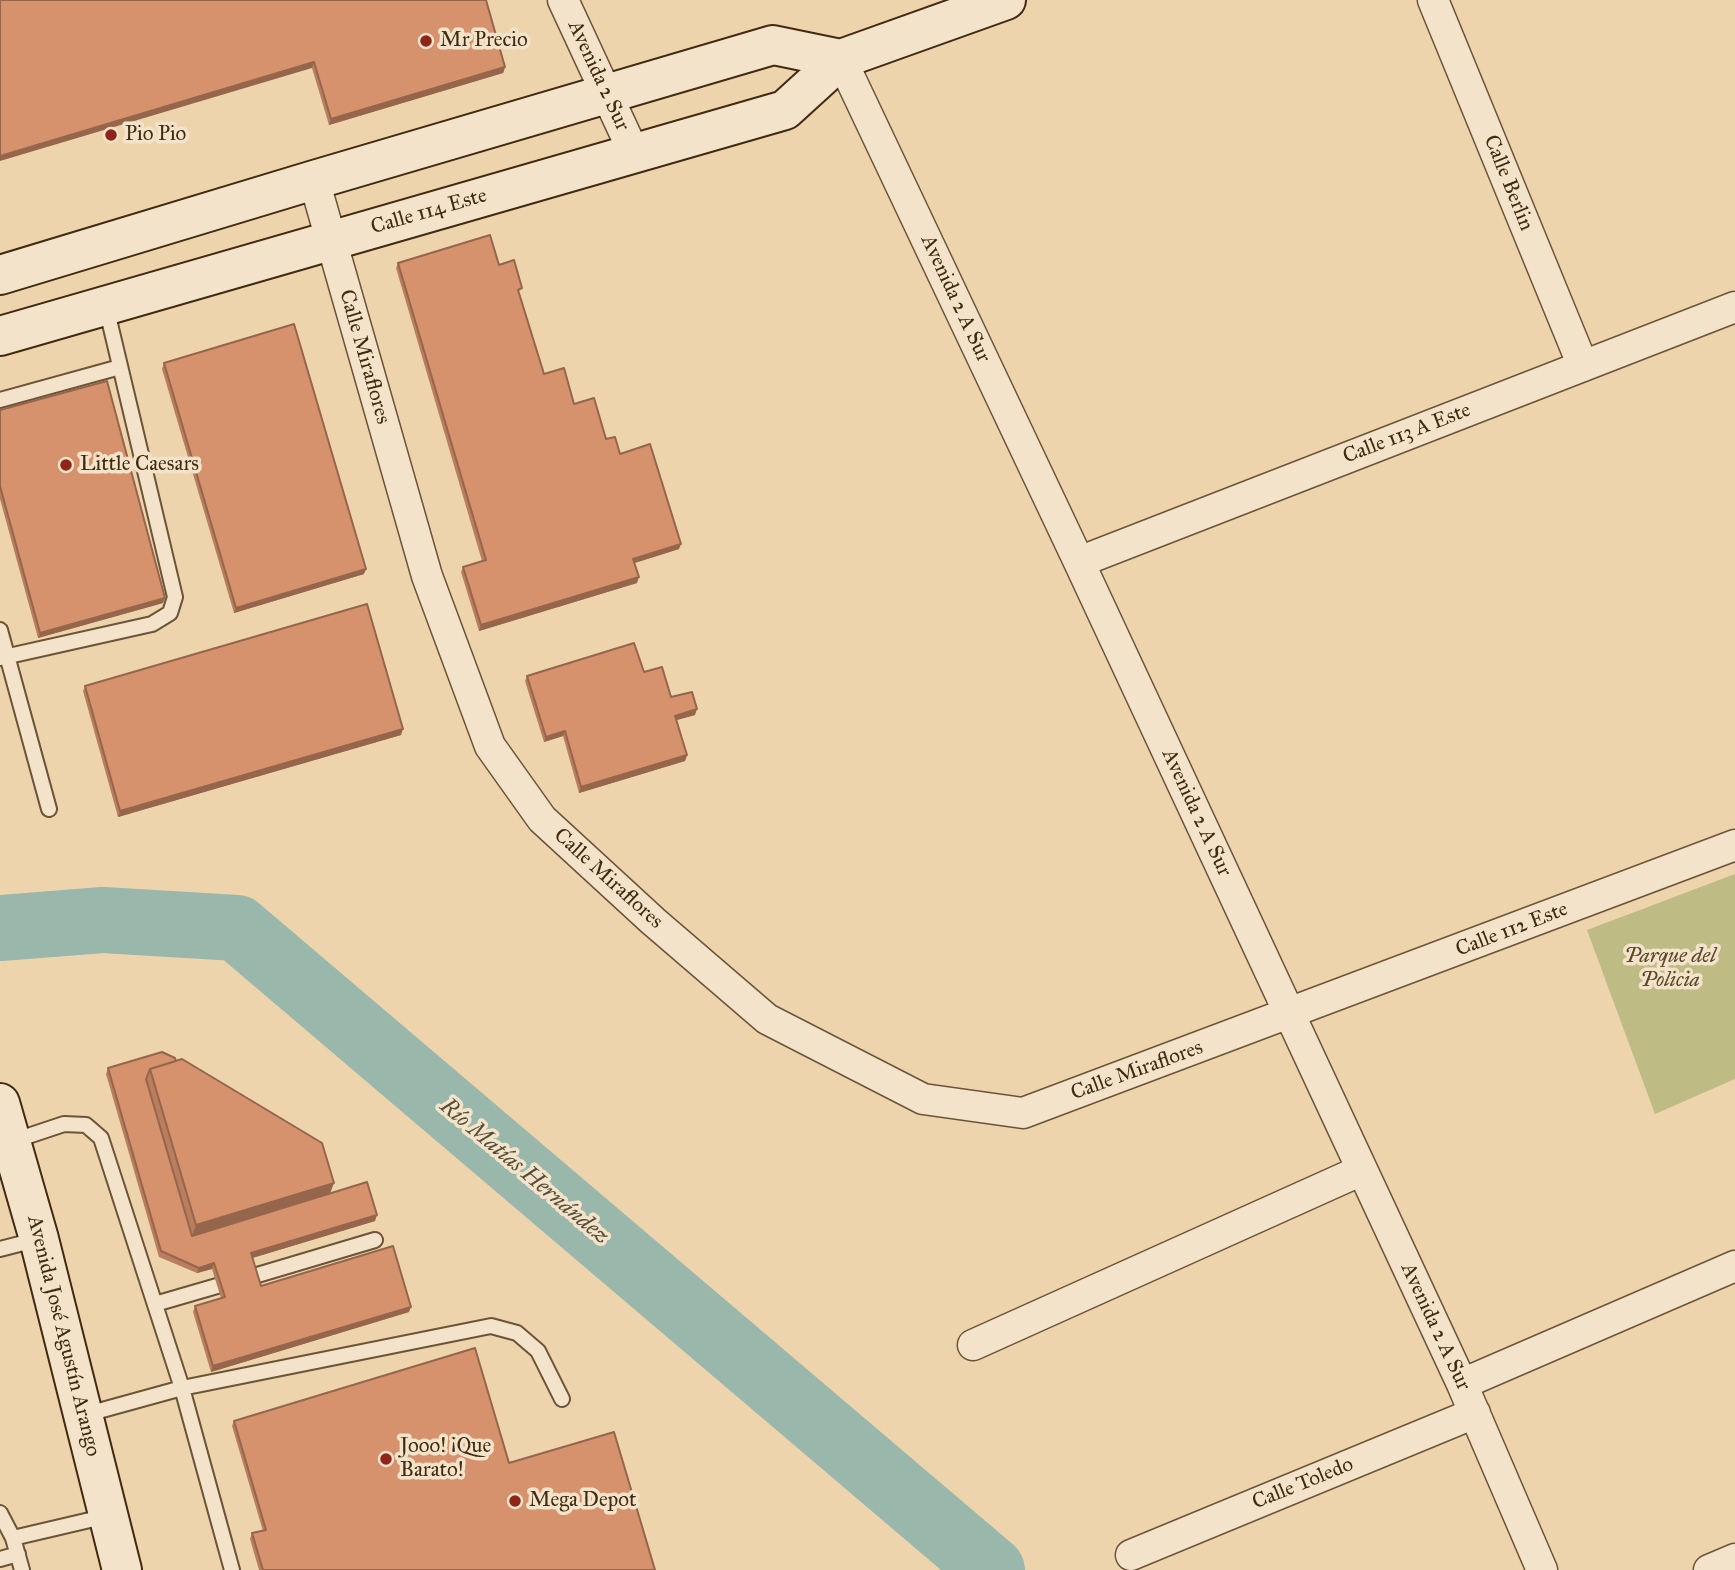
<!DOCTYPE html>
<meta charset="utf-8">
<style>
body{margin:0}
canvas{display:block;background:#edd4ad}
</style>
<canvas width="1735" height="1570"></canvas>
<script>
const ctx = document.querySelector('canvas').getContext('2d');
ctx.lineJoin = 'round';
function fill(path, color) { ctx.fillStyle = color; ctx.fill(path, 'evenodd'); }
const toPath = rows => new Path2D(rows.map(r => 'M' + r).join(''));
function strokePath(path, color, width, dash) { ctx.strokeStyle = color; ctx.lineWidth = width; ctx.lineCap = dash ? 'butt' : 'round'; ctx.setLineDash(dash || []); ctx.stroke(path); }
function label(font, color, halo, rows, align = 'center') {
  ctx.font = font + ' "IM FELL Great Primer",serif'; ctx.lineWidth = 7; ctx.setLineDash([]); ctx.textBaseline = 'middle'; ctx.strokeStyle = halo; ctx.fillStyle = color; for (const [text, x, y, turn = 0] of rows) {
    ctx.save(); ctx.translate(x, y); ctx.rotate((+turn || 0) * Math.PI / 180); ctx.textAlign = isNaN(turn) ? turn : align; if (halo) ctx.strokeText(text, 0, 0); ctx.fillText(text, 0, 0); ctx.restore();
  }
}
fill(toPath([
 [1735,874,1735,1079,1655,1114,1587,930]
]), '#bebb85');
strokePath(toPath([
 [0,928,103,920,237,928,992,1570]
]), '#99b8ab', 66);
const lane = toPath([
 [0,400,120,367],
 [0,630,49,809],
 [0,658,152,624,170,613,175,597,106,307],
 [13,1141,64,1124,86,1125,101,1138,182,1388,232,1570],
 [0,1249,39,1239],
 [254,1276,375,1240],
 [155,1304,217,1286],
 [84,1415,182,1388,491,1326,517,1333,538,1351,562,1399],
 [0,1513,13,1538,22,1570],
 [13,1538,107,1516],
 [0,1559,18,1554]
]);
const street = toPath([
 [563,0,634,153],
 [1433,0,1583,366],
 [841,59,1079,562,1462,1384,1542,1570],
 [314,180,427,576,490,746,542,819,653,921,767,1019,923,1099,1023,1113,1735,845],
 [1079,562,1735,307],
 [973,1345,1362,1170],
 [1462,1384,1735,1266],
 [1131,1555,1475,1413],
 [1709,1570,1735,1559]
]);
const secondary = toPath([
 [841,59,1006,0],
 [0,275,314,180,773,45,841,59,785,110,0,336],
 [0,1103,39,1239,122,1570]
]);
strokePath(lane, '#6b5437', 18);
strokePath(street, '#6b5437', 33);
strokePath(secondary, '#402a10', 42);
strokePath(lane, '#f3e3ca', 14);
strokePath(street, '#f3e3ca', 30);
strokePath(secondary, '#f3e3ca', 38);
fill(toPath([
 [0,0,505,67,503,73,329,125,312,68],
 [398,263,499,265,520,294,544,374,574,404,606,439,620,454,679,549,635,563,637,583,479,631,461,572,463,567,482,561,396,268],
 [164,363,364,574,234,613,162,369],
 [0,410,163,603,38,638,0,499],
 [644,672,671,697,695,715,677,720,687,755,685,761,579,793,563,736,544,742,525,681,527,676],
 [85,686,401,735,118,817,83,691],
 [176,1061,330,1193,375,1221,252,1258,261,1286,409,1312,211,1372,193,1312,195,1306,221,1298,212,1269,197,1273,159,1257,106,1074,108,1068],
 [234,1421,509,1463,655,1570,259,1570,250,1539,252,1533,263,1531,232,1426]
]), '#b87e5d');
fill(toPath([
 [314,62,312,68,0,161,0,156],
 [505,67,503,73,329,125,331,119],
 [681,544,679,549,631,564,633,559],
 [366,569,364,574,234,613,236,608],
 [639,577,637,583,479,631,481,625],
 [165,598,163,603,38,638,40,633],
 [697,709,695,715,673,721,675,716],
 [403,729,401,735,118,817,120,811],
 [565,731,563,736,544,742,546,737],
 [687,755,685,761,579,793,581,787],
 [334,1183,328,1199,190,1241,196,1225],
 [377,1215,375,1221,249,1259,251,1253],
 [214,1263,212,1269,197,1273,199,1268],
 [411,1307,409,1312,211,1372,213,1366]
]), '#96664c');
const building = toPath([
 [0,0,486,0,505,67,331,119,314,62,0,156,0,0],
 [490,235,499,265,514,260,522,288,518,290,544,374,564,368,574,404,594,398,606,439,615,437,620,454,650,444,681,544,633,559,639,577,481,625,463,567,486,560,398,263,490,235],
 [294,324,366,569,236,608,164,363,294,324],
 [107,381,165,598,40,633,0,486,0,410,107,381],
 [367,604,403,729,120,811,85,686,367,604],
 [634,643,644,672,662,667,671,697,692,692,697,709,675,716,687,755,581,787,565,731,546,737,527,676,634,643],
 [162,1052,175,1058,176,1061,150,1069,146,1079,192,1236,367,1182,377,1215,251,1253,261,1286,393,1246,411,1307,213,1366,195,1306,225,1297,214,1263,199,1268,161,1251,108,1068,162,1052],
 [182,1059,322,1143,334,1183,196,1225,150,1069,182,1059],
 [475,1348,509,1463,614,1432,655,1570,263,1570,252,1533,266,1530,234,1421,475,1348]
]);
fill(building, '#d6926c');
strokePath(building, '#96664c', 2);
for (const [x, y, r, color] of [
 [426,41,7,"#8f2418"],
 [111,135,7,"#8f2418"],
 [66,465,7,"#8f2418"],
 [386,1459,7,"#8f2418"],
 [515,1501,7,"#8f2418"]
]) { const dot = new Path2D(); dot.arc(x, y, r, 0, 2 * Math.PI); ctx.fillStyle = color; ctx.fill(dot); strokePath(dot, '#f3e3ca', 2.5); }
label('21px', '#402a10', '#f3e3ca', [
 ["Mr Precio",440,41],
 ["Pio Pio",125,135],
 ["Little Caesars",80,465],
 ["Jooo! ¡Que",400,1447],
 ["Barato!",400,1471],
 ["Mega Depot",529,1501]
], 'left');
label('21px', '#402a10', '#f3e3ca', [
 ["Avenida 2 Sur",598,76,65],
 ["Calle Berlin",1508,183,68],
 ["Calle 114 Este",429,212,-16],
 ["Avenida 2 A Sur",955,299,65],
 ["Calle Miraflores",364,357,74],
 ["Calle 113 A Este",1407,434,-21],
 ["Avenida 2 A Sur",1196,813,65],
 ["Calle Miraflores",608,879,42],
 ["Calle 112 Este",1512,930,-21],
 ["Calle Miraflores",1137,1071,-20],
 ["Avenida 2 A Sur",1435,1327,65],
 ["Avenida José Agustín Arango",63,1336,76],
 ["Calle Toledo",1303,1484,-22]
]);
label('italic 21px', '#594727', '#f3e3ca', [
 ["Parque del",1670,957],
 ["Policia",1670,981]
]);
label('italic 23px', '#564e37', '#f3e3ca', [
 ["Río Matías Hernández",524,1172,40]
]);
</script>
